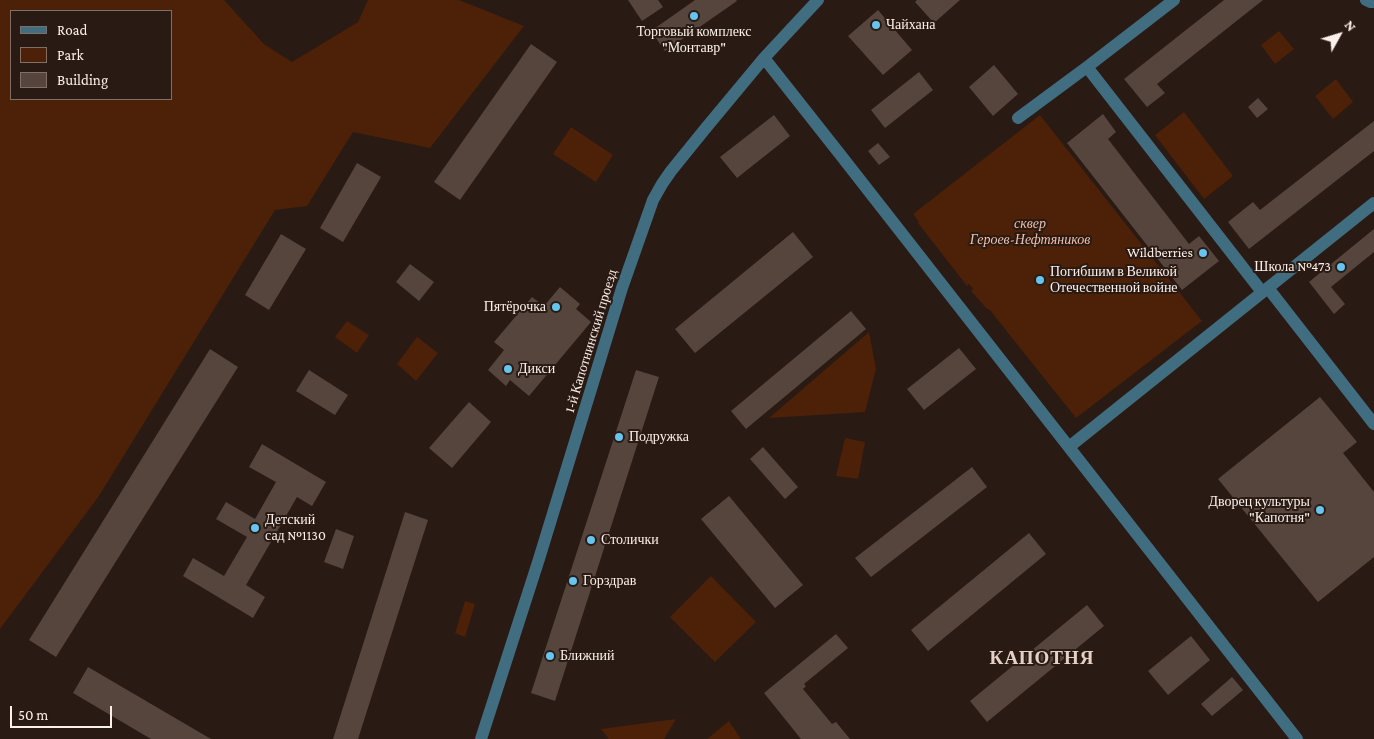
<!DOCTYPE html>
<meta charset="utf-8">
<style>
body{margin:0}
#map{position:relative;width:1374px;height:739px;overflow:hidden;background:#291a13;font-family:"Crimson Pro",serif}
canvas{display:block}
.legend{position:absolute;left:10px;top:10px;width:162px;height:90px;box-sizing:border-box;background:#291a13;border:1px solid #7d7069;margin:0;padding:6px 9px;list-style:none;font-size:15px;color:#fbf0eb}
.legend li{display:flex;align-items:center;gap:10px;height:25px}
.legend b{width:25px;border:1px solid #7d7069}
.north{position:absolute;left:1314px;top:10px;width:50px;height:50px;-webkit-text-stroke:4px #291a13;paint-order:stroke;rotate:51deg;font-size:14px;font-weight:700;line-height:20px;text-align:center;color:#fbf0eb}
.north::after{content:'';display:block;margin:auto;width:18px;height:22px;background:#fbf0eb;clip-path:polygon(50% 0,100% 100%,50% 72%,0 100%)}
.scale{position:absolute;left:10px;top:706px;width:102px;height:22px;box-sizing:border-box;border:2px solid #fbf0eb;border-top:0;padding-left:6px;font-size:15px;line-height:18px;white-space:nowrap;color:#fbf0eb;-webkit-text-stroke:4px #291a13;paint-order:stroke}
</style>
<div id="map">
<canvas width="1374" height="739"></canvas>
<ul class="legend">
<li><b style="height:6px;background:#416d81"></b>Road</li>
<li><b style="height:14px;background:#4d2008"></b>Park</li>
<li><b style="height:14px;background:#56453d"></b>Building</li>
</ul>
<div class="north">N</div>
<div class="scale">50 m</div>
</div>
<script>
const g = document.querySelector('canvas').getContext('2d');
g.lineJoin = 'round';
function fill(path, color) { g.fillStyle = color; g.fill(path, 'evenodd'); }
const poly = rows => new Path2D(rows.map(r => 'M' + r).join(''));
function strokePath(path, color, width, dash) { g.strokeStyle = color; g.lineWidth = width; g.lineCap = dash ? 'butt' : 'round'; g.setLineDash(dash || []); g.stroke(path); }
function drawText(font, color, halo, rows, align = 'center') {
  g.font = font + ' "Crimson Pro",serif'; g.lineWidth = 4; g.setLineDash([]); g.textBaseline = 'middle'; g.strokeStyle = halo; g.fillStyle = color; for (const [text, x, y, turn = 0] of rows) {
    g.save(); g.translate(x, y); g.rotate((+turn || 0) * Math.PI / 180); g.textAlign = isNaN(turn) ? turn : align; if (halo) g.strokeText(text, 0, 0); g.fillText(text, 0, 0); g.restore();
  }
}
fill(poly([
 [0,0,224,0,264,44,292,62,358,22,368,0,459,0,524,26,430,148,353,132,307,206,275,210,99,496,0,629],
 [11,11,171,11,171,99,11,99],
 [1279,31,1294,49,1275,64,1261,45],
 [1336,79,1353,102,1333,119,1315,96],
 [1184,112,1233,176,1204,199,1155,135],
 [1040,115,1202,321,1076,418,989,309,987,309,971,291,973,289,969,284,967,286,918,223,919,222,913,214],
 [571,127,613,155,596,182,553,154],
 [347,321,369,335,357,353,335,337],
 [869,332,876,369,865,412,769,418],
 [417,337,438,353,416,381,397,364],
 [845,438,865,442,858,479,836,476],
 [711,576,756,622,715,662,670,617],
 [465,601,475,604,465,637,455,633],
 [676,719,664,739,609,739,601,729],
 [729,721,741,739,707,739]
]), '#4d2008');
fill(poly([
 [628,0,658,0,663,7,642,21],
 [695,0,736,0,737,1,665,51,651,31],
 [917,0,960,0,934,23,915,2],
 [1224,0,1263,0,1157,84,1165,93,1147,107,1124,79],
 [878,10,912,50,883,75,848,36],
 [531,44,557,62,460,200,434,182],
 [994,65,1018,94,993,116,969,87],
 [919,72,933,90,885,128,871,110],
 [1258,98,1268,109,1257,118,1248,107],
 [1103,114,1116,132,1108,139,1189,244,1199,236,1219,261,1182,290,1067,143],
 [774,115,790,136,737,178,720,157],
 [1374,121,1374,151,1249,249,1228,222,1253,202,1260,210],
 [878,143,890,157,879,165,868,151],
 [357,163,381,177,343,242,320,228],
 [1374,229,1374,252,1331,287,1345,304,1334,314,1309,282],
 [793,232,813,257,695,353,675,329],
 [281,234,306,249,269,310,245,295],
 [410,264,434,282,419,301,396,282],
 [560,287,580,304,576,309,591,322,529,396,510,380,506,386,488,370,504,350,494,342,532,297,544,306],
 [851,311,866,329,746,429,731,411],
 [959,348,976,369,924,410,907,389],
 [210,349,238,367,56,657,29,640],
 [309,370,348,395,335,415,296,391],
 [636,370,659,377,555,701,531,693],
 [1320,397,1357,442,1343,453,1374,492,1374,557,1318,602,1218,479],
 [469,402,491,422,452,468,429,448],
 [262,444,326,482,312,506,297,497,246,585,265,597,253,618,183,576,193,558,224,576,247,537,216,519,226,502,255,519,276,482,249,467],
 [763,447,798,487,785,499,750,459],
 [972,467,987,487,871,577,855,558],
 [729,496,803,585,775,608,701,519],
 [405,512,428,520,358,739,333,739],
 [336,529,354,536,343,569,324,562],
 [1029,533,1046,554,928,651,911,630],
 [1087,605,1104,626,987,722,970,701],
 [836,634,848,648,804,684,806,686,803,689,832,724,836,722,850,739,801,739,764,693],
 [1191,636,1210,660,1168,695,1148,671],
 [88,667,211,739,151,739,73,693],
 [1232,677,1243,690,1212,716,1201,704]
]), '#56453d');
strokePath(poly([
 [1366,0,1370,2,1374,2],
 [764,58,839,153,1297,739],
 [1087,67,1262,292],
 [1018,118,1087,67,1174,0],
 [1268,288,1374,424],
 [1069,447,1374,203],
 [481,739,539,559,622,288,653,200,662,184,671,171,705,129,764,58,818,0]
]), '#416d81', 12);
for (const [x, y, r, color] of [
 [694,16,5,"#65c5ee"],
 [876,25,5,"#65c5ee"],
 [1203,253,5,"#65c5ee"],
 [1341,267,5,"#65c5ee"],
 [1040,280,5,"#65c5ee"],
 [556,307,5,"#65c5ee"],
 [508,369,5,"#65c5ee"],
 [619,437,5,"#65c5ee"],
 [1320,510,5,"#65c5ee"],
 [255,528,5,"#65c5ee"],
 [591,540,5,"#65c5ee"],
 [573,581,5,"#65c5ee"],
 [550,656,5,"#65c5ee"]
]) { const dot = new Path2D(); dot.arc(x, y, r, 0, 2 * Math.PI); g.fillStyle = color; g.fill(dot); strokePath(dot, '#291a13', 2); }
drawText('14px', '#fbf0eb', '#291a13', [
 ["Чайхана",886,25],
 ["Торговый комплекс",694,32,"center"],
 ["\"Монтавр\"",694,48,"center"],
 ["Wildberries",1193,253,"right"],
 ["Школа №473",1331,267,"right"],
 ["Погибшим в Великой",1050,272],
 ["Отечественной войне",1050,288],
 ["Пятёрочка",546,307,"right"],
 ["Дикси",518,369],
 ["Подружка",629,437],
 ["Дворец культуры",1310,502,"right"],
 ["\"Капотня\"",1310,518,"right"],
 ["Детский",265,520],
 ["сад №1130",265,536],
 ["Столички",601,540],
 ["Горздрав",583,581],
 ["Ближний",560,656]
], 'left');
drawText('italic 14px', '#f0bfa9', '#291a13', [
 ["сквер",1030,224],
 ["Героев-Нефтяников",1030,240]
]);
drawText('14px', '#fbf0eb', '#291a13', [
 ["1-й Капотнинский проезд",591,341,-73]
]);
g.letterSpacing = '1px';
drawText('bold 19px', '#e5d0c6', '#291a13', [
 ["КАПОТНЯ",1042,658]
]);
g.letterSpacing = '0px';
</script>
